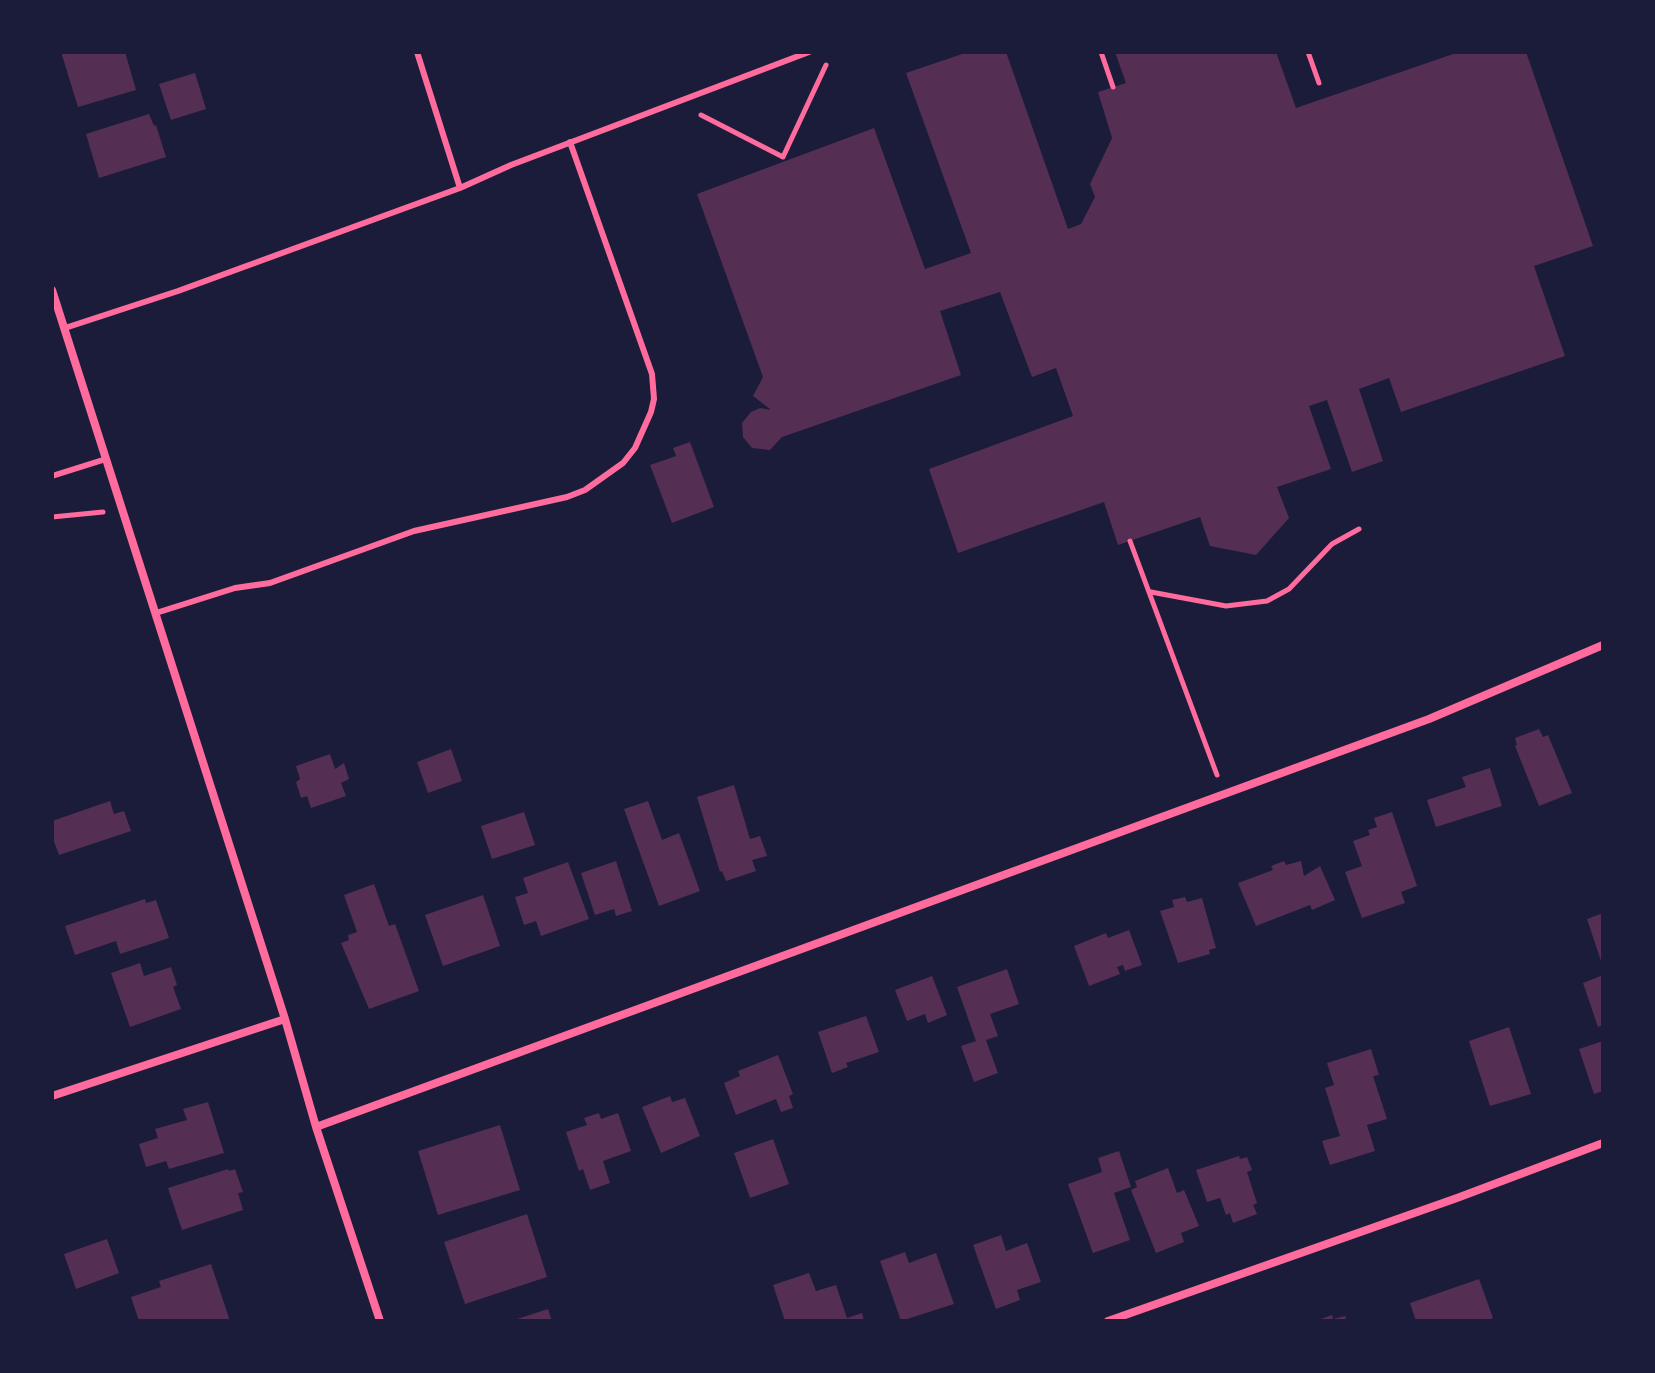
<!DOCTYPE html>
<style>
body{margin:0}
#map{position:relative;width:1655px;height:1373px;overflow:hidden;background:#1b1b3a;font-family:"Work Sans",sans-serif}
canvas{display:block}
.frame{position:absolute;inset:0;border:54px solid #1b1b3a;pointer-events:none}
</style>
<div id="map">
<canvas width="1655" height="1373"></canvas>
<div class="frame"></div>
</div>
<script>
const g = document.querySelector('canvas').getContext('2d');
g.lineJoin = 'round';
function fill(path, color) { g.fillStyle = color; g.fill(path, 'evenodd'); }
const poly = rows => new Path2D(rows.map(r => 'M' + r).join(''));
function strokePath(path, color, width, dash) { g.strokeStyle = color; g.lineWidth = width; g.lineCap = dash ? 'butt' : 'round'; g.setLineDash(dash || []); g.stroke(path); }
fill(poly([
 [61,52,125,52,136,90,78,107],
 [968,52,1006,52,1068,229,1081,224,1095,197,1090,184,1112,138,1098,92,1126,83,1115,52,1276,52,1296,108,1459,52,1526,52,1593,246,1534,266,1565,356,1401,412,1389,378,1359,389,1383,461,1352,472,1327,400,1309,406,1331,469,1277,487,1289,518,1256,555,1210,546,1200,517,1118,545,1104,502,958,553,929,469,1073,416,1056,368,1032,377,1000,292,940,311,961,375,782,437,770,450,752,448,743,437,742,423,751,412,760,408,771,410,753,396,763,377,697,194,874,128,925,269,971,253,906,73],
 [195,73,206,109,171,120,159,84],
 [149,114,154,126,156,125,166,157,99,178,86,134],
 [690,442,714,507,672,523,650,465,676,456,673,448],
 [1539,729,1543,737,1548,735,1572,793,1539,806,1515,746,1517,745,1515,738],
 [451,749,462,781,428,793,417,762],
 [330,754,335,769,344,763,349,779,341,783,346,796,311,808,307,796,301,798,296,782,300,779,296,766],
 [1490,768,1502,806,1436,827,1427,800,1466,787,1462,777],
 [734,785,750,839,760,836,767,856,752,860,756,871,726,881,722,871,720,872,697,797],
 [110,801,114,814,124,811,131,831,59,855,52,836,52,821],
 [648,801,662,840,679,833,700,891,659,906,624,809],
 [524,812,535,845,492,859,481,826],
 [1392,812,1417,886,1401,892,1405,903,1362,918,1345,872,1362,866,1353,841,1370,835,1368,830,1377,827,1374,818],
 [616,861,632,911,616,916,614,909,595,915,581,873],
 [1284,861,1286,865,1301,861,1304,876,1320,866,1335,900,1312,910,1310,905,1256,926,1238,883,1273,870,1271,866],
 [568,862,589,919,541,936,536,921,524,925,515,897,528,893,523,878],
 [374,884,389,926,395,924,419,991,369,1009,341,943,349,940,348,935,357,932,344,895],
 [483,895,500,946,443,966,425,915],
 [1185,897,1187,902,1202,898,1216,948,1209,950,1210,954,1178,963,1160,911,1174,907,1172,900],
 [145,899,146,903,156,900,169,938,120,954,116,941,75,955,65,926],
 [1603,913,1603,964,1602,964,1587,919],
 [1129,930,1142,965,1125,971,1123,965,1117,967,1120,974,1089,986,1074,946,1106,933,1108,938],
 [140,963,144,976,171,967,177,985,173,987,181,1009,130,1027,111,973],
 [1007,969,1019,1004,990,1014,998,1036,986,1040,998,1073,974,1082,961,1046,976,1041,957,987],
 [1603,975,1603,1025,1598,1027,1583,983],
 [932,976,947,1015,928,1023,925,1014,907,1021,895,990],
 [866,1016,879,1052,846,1063,848,1067,832,1073,818,1032],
 [1509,1027,1531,1094,1490,1106,1469,1041],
 [1603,1041,1603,1091,1594,1094,1579,1049],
 [1371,1049,1379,1075,1373,1076,1387,1119,1367,1125,1375,1151,1330,1165,1322,1141,1340,1136,1325,1088,1334,1085,1327,1063],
 [778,1055,793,1094,789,1096,793,1108,781,1112,776,1099,736,1115,724,1083,740,1076,738,1071],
 [670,1096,672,1102,685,1098,700,1136,661,1153,642,1107],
 [208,1102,224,1153,169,1169,166,1161,146,1167,139,1144,158,1138,155,1129,187,1120,183,1109],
 [599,1113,601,1119,618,1113,631,1151,603,1161,610,1183,590,1190,583,1169,579,1171,566,1132,587,1125,584,1118],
 [500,1125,520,1190,438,1215,418,1151],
 [773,1139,789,1184,750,1198,734,1153],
 [1119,1151,1131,1187,1114,1193,1130,1240,1093,1253,1068,1184,1102,1172,1098,1158],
 [1239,1156,1240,1159,1247,1157,1252,1170,1247,1172,1257,1203,1253,1205,1257,1214,1233,1223,1230,1213,1226,1215,1220,1198,1207,1202,1196,1170],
 [1168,1168,1177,1193,1184,1190,1199,1226,1181,1233,1184,1242,1156,1253,1131,1190,1137,1187,1135,1181],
 [228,1169,229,1171,235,1169,243,1192,238,1193,243,1210,182,1230,168,1188],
 [527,1214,547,1277,465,1304,444,1242],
 [1001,1235,1006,1251,1027,1243,1041,1282,1017,1290,1020,1300,996,1309,973,1245],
 [107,1239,119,1273,76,1289,64,1254],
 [905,1252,909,1263,936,1253,954,1304,901,1321,880,1261],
 [211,1264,230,1321,139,1321,131,1297,161,1287,159,1281],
 [809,1273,816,1291,836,1285,847,1318,862,1313,864,1321,785,1321,773,1285],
 [1479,1279,1493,1318,1485,1321,1416,1321,1410,1303],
 [548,1309,552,1321,514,1321,514,1320],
 [1332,1315,1333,1319,1345,1316,1347,1321,1315,1321]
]), '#542f53');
strokePath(poly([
 [1101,52,1113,87],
 [1308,52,1319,83],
 [701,115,783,157,826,65],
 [52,517,103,512],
 [1130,541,1217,775],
 [1151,592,1226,606,1267,601,1289,589,1332,544,1359,529]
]), '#ff6b9d', 5);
strokePath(poly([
 [417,52,460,188],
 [65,328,178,291,460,188,511,165,809,52],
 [52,476,106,459],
 [156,613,235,588,270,583,414,531,567,497,585,490,623,463,635,448,651,412,654,399,652,374,570,142]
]), '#ff6b9d', 6);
strokePath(poly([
 [52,290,285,1019,316,1127,380,1321],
 [52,1096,285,1019],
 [316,1127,1429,719,1603,645],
 [1108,1321,1457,1198,1603,1143]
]), '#ff6b9d', 8);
</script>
